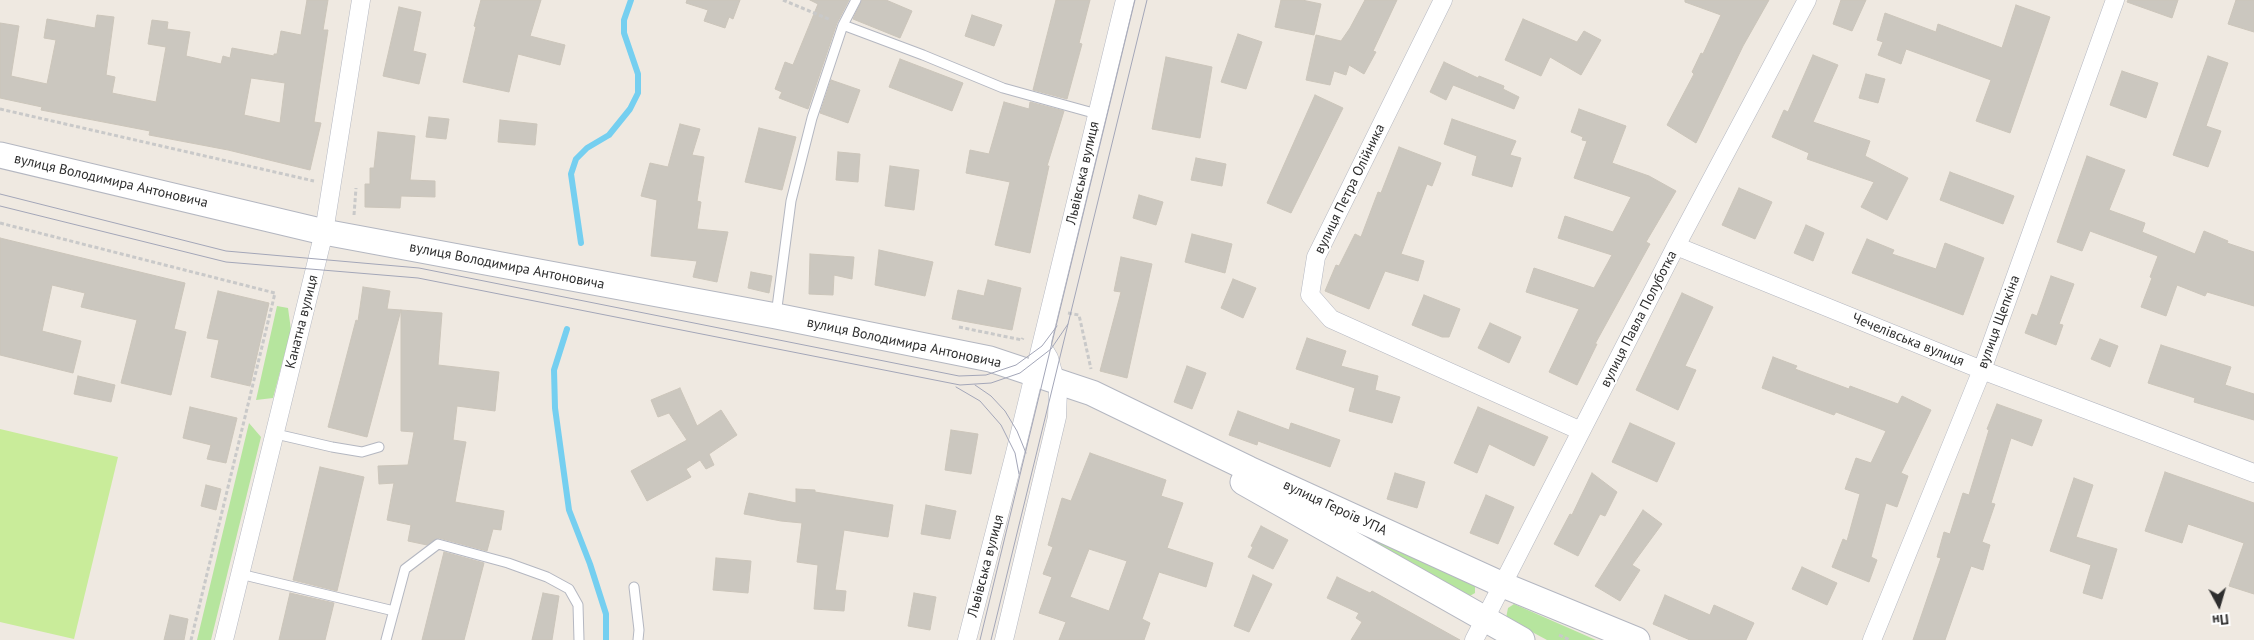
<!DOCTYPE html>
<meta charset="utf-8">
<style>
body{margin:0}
#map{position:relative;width:2254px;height:640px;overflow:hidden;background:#efe9e1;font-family:"PT Sans",sans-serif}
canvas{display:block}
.north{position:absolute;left:2194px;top:580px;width:50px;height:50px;-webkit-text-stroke:4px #fff;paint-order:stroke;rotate:174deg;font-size:14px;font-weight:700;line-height:20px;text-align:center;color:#2e2e2e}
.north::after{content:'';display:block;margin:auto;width:18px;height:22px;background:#2e2e2e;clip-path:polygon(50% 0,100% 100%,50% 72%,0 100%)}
</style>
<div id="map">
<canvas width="2254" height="640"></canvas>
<div class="north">Пн</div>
</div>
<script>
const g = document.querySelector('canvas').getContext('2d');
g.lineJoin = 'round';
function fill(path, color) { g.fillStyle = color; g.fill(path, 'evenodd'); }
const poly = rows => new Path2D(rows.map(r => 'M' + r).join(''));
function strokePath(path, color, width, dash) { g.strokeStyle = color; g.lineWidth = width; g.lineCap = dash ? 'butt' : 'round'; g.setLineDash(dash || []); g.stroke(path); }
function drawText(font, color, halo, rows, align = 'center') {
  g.font = font + ' "PT Sans",sans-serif'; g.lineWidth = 4; g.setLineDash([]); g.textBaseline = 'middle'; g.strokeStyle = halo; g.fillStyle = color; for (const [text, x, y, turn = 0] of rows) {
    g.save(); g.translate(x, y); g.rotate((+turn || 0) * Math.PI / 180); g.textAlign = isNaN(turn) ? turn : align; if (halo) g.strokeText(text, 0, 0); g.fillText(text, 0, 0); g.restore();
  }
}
fill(poly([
 [277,306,288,308,291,330,273,398,256,400],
 [249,423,261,437,211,640,197,640],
 [1377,539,1475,586,1475,593,1468,597,1374,544,1373,540],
 [1514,604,1596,640,1547,640,1506,618,1508,608]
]), '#b6e59e');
fill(poly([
 [0,429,118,457,74,639,0,622]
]), '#c9ec9a');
strokePath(poly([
 [581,243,571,174,576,159,587,148,609,135,630,109,638,93,638,74,624,33,624,20,631,0],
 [567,329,554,370,555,408,569,510,590,564,606,614,606,640]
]), '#75cff0', 6);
const building = poly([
 [307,0,328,0,323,30,328,30,314,122,321,123,310,170,228,150,149,135,150,131,41,110,42,107,0,98,0,23,19,26,11,76,47,84,56,40,44,38,47,19,95,28,97,15,114,17,106,75,115,77,112,93,156,102,166,47,148,44,152,20,168,22,167,29,190,32,186,56,221,64,223,56,230,58,232,48,274,56,274,54,277,54,281,31,301,35,307,0],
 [251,78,285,83,280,123,244,115,251,78],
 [481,0,541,0,530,36,565,45,560,65,518,54,509,92,463,82,476,27,474,26,481,0],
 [687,0,740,0,733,19,729,17,725,28,704,21,708,10,686,3,687,0],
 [810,0,849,0,837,23,808,109,779,98,782,92,775,89,785,62,793,65,818,4,810,0],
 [862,0,886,0,912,11,900,38,853,19,862,0],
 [1056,0,1090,0,1079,43,1082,44,1067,99,1033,90,1056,0],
 [1281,0,1302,0,1321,4,1314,35,1275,27,1281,0],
 [1365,0,1397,0,1373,51,1376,52,1364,74,1349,65,1346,75,1334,71,1330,85,1306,80,1316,35,1341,41,1350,28,1365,0],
 [1685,0,1769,0,1743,46,1696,143,1667,125,1694,74,1692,72,1701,53,1703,54,1721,15,1685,2,1685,0],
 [1841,0,1866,0,1852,31,1833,24,1841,0],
 [2128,0,2178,0,2172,18,2127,2,2128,0],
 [2236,0,2254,0,2254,32,2228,24,2236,0],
 [2016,5,2050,17,2010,133,1976,121,1991,80,1906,49,1901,64,1878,55,1883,42,1877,40,1885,13,1936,32,1938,24,2002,48,2016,5],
 [399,7,421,12,413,51,426,54,419,84,383,76,399,7],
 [972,15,1002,25,994,46,965,36,972,15],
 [1523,19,1577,42,1584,31,1601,40,1581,75,1550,57,1541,76,1505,60,1523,19],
 [1238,34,1262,42,1246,89,1221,82,1238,34],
 [1813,55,1838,65,1813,122,1870,141,1865,156,1908,178,1887,220,1861,207,1874,182,1807,159,1809,153,1772,137,1784,110,1788,112,1813,55],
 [2208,56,2228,63,2206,126,2221,131,2208,167,2173,155,2208,56],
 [1166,57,1212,67,1200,138,1152,129,1166,57],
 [900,59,963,83,952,111,889,87,900,59],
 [1444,62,1478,78,1479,76,1504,86,1503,89,1519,97,1514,109,1453,85,1446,100,1430,92,1444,62],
 [2122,71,2158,83,2146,118,2110,105,2122,71],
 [1866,74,1885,79,1878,103,1859,98,1866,74],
 [831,80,860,90,848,123,820,113,831,80],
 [1315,95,1343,108,1291,213,1267,203,1315,95],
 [1004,102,1029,109,1030,102,1064,111,1047,166,1049,166,1030,253,995,245,1010,182,966,173,970,150,989,154,1004,102],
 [1579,109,1626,126,1612,163,1649,176,1676,191,1646,242,1650,244,1595,344,1597,344,1577,385,1549,372,1579,309,1526,292,1534,268,1594,288,1612,255,1558,238,1565,216,1613,232,1631,197,1574,178,1587,141,1582,140,1583,137,1571,132,1579,109],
 [429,117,449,119,446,139,426,137,429,117],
 [1452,119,1516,141,1510,155,1521,158,1512,187,1472,175,1477,156,1444,144,1452,119],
 [500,120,537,124,535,145,498,142,500,120],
 [680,124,700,129,692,155,704,157,697,201,701,202,697,229,728,232,717,282,693,277,697,261,651,256,657,200,641,196,650,163,668,167,680,124],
 [759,128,796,137,782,190,745,182,759,128],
 [378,132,415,136,410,180,435,181,435,197,401,196,400,208,365,207,365,184,370,184,370,168,374,168,378,132],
 [1399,147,1441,163,1432,186,1427,184,1401,254,1424,261,1418,281,1385,271,1369,309,1325,291,1336,265,1339,266,1355,234,1361,237,1378,192,1381,193,1399,147],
 [838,152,860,154,858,182,836,180,838,152],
 [2087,156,2125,170,2109,210,2145,223,2142,232,2195,254,2204,231,2228,241,2227,243,2254,252,2254,306,2207,292,2205,296,2177,285,2166,316,2141,307,2152,278,2150,277,2158,256,2090,231,2082,251,2057,242,2087,156],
 [1196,158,1226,164,1222,186,1191,180,1196,158],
 [890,166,919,170,914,210,885,206,890,166],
 [1950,172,2014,196,2003,224,1940,200,1950,172],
 [1739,188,1772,202,1755,239,1722,225,1739,188],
 [1139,195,1163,202,1156,225,1133,218,1139,195],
 [1806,225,1824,233,1813,261,1794,253,1806,225],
 [1192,234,1232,244,1225,273,1185,262,1192,234],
 [0,238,185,283,174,329,186,332,171,395,121,383,137,320,81,307,85,293,52,285,42,331,81,341,73,373,0,355,0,238],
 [1867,239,1894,250,1892,254,1936,269,1945,243,1984,258,1963,315,1852,273,1867,239],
 [879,250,933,262,925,296,875,285,879,250],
 [810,254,854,257,852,279,834,275,833,295,809,294,810,254],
 [1121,257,1152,264,1127,378,1100,371,1121,292,1114,291,1121,257],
 [751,272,772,276,769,293,748,288,751,272],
 [2051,276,2074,284,2059,324,2063,325,2056,345,2025,333,2032,314,2037,316,2051,276],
 [1233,279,1256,288,1243,318,1221,308,1233,279],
 [988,280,1021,288,1012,330,952,319,958,290,984,296,988,280],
 [363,287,390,291,387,309,401,310,367,437,328,427,356,320,358,321,363,287],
 [218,291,269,303,250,386,211,377,219,340,207,338,218,291],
 [1682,293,1713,307,1685,366,1696,370,1678,410,1636,390,1682,293],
 [1424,295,1460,309,1449,337,1442,337,1412,325,1424,295],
 [401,310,442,313,438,365,499,372,495,411,457,406,453,440,466,442,455,502,504,511,501,530,493,529,487,551,439,538,427,545,408,541,411,525,387,520,394,483,379,484,378,466,408,465,414,432,401,431,401,310],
 [1490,323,1521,337,1509,363,1478,348,1490,323],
 [1307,338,1346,351,1341,366,1378,376,1375,390,1400,397,1392,423,1349,411,1355,388,1296,369,1307,338],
 [2100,339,2118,346,2110,367,2091,359,2100,339],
 [2161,345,2231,367,2225,385,2254,394,2254,420,2194,402,2195,398,2148,383,2161,345],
 [1773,357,1797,366,1795,369,1849,389,1850,386,1898,404,1902,396,1931,410,1901,473,1908,476,1897,507,1886,503,1871,557,1877,560,1869,582,1832,567,1843,539,1847,541,1860,494,1845,489,1856,458,1871,463,1886,431,1836,412,1834,415,1762,388,1773,357],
 [1187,366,1206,373,1192,409,1174,402,1187,366],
 [78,376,115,385,111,402,74,394,78,376],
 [680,388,697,426,721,410,737,435,709,454,714,465,706,469,700,460,686,469,691,477,647,501,631,471,687,440,669,413,658,417,651,400,680,388],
 [1997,404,2042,420,2032,446,2011,438,1991,503,1995,504,1982,542,1990,545,1983,570,1971,566,1945,640,1913,640,1941,558,1937,557,1944,532,1950,534,1963,493,1969,495,1989,430,1987,429,1997,404],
 [190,407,237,418,226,463,207,459,211,445,183,438,190,407],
 [1478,407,1548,437,1534,466,1489,444,1477,473,1454,463,1478,407],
 [1238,411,1289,430,1291,423,1340,440,1330,467,1258,441,1257,445,1229,435,1238,411],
 [1630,423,1675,443,1657,482,1612,462,1630,423],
 [951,430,978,434,971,474,945,470,951,430],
 [1090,453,1166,480,1161,496,1183,503,1167,548,1213,563,1206,587,1159,572,1142,619,1150,623,1144,640,1059,640,1066,622,1039,613,1052,577,1043,574,1053,547,1048,545,1062,498,1071,501,1090,453],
 [1089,549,1127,561,1109,611,1070,597,1089,549],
 [320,467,364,477,337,591,293,580,320,467],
 [2165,472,2254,503,2254,594,2229,586,2244,543,2188,524,2182,543,2145,531,2165,472],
 [1395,473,1425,482,1417,508,1387,499,1395,473],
 [1592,473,1617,492,1605,516,1600,514,1578,556,1554,544,1570,514,1572,515,1592,473],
 [2074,478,2093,485,2076,537,2117,549,2102,599,2083,593,2091,565,2050,551,2074,478],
 [206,485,221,489,216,510,201,506,206,485],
 [796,489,815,490,815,492,893,505,888,537,844,530,835,590,846,591,844,611,814,609,818,565,797,562,802,523,781,521,744,514,749,493,796,503,796,489],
 [1486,495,1514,507,1498,544,1470,533,1486,495],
 [926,505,956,511,950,539,921,534,926,505],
 [1643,510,1662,524,1632,565,1640,570,1620,601,1595,586,1643,510],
 [1261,526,1288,540,1273,569,1248,557,1253,547,1251,546,1261,526],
 [444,552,484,563,464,640,422,640,444,552],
 [716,558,751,561,748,593,713,590,716,558],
 [1802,567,1837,583,1827,605,1792,589,1802,567],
 [1253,575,1272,584,1249,632,1234,626,1253,575],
 [1337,577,1370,593,1372,591,1460,640,1351,640,1362,622,1356,618,1359,613,1327,598,1337,577],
 [290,593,334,603,325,640,279,640,290,593],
 [543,593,559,596,552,640,532,640,543,593],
 [914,593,936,597,930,630,908,626,914,593],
 [1665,595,1710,615,1714,605,1754,623,1746,640,1690,640,1653,624,1665,595],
 [170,615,188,619,184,640,164,640,170,615]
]);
fill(building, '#cbc7bf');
strokePath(building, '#cbc5ba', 1);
const lane = poly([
 [843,25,923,55,1003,88,1097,114],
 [776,315,791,201,812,118,843,25,856,0],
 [276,434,332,447,362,452,379,447],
 [240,574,394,611],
 [634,587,639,630,638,640],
 [386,640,405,569,438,544,508,563,547,577,569,589,578,605,579,640]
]);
const street = poly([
 [1443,0,1316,257,1310,295,1331,319,1581,431],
 [1676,246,1982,370,2254,473],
 [224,640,324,232,361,0],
 [967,640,1015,453,1125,0],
 [1004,640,1057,417,1058,390,1049,358,1042,346],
 [1474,640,1676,246,1807,0],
 [1872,640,1982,370,2115,0]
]);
const secondary = poly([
 [0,155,324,232,776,316,990,359,1092,393,1249,469,1503,585,1637,640],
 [1243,482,1522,640]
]);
strokePath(lane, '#b4b7c1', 11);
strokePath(street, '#b4b7c1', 19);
strokePath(secondary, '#b4b7c1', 27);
strokePath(poly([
 [783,0,831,20],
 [0,109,314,181],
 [354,215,356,188],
 [0,223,275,293,191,640],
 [1068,313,1079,315,1091,369],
 [959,327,1022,340,1023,338],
 [1559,635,1570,640]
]), '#c9c9c9', 3, [4, 2.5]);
strokePath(lane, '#fff', 9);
strokePath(street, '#fff', 18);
strokePath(secondary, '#fff', 25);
strokePath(poly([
 [0,194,226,251,419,268,959,376,986,375,1016,365,1042,346,1057,326],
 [0,206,226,262,418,278,960,385,991,383,1020,373,1051,349,1068,324],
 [975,385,991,396,1005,411,1017,431,1026,453],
 [956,387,980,401,1001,425,1015,453,1019,474],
 [980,640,1135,0],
 [991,640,1147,0]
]), '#a3a6b8', 1);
drawText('14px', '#2e2e2e', '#fff', [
 ["Львівська вулиця",1083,173,-77],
 ["вулиця Володимира Антоновича",111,181,13],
 ["вулиця Петра Олійника",1350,189,-64],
 ["вулиця Володимира Антоновича",507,266,11],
 ["вулиця Павла Полуботка",1639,319,-63],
 ["Канатна вулиця",302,322,-76],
 ["вулиця Щепкіна",1999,322,-70],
 ["Чечелівська вулиця",1908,340,22],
 ["вулиця Володимира Антоновича",904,343,12],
 ["вулиця Героїв УПА",1335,508,25],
 ["Львівська вулиця",986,566,-75]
]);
</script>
